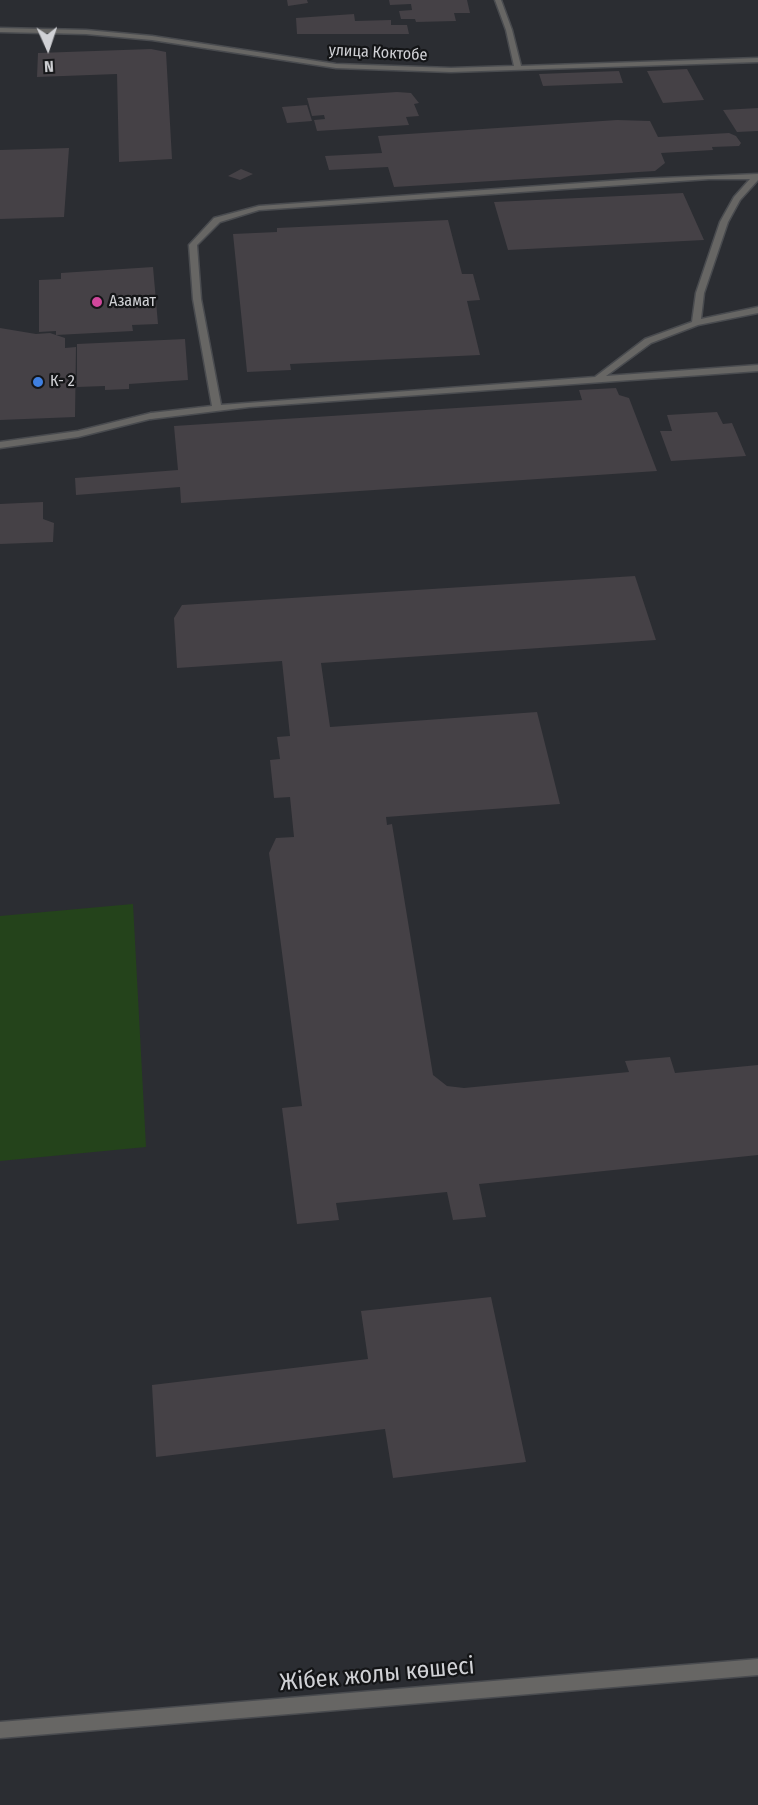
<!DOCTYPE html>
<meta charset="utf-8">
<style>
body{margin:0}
#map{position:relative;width:758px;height:1805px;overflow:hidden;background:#2b2d32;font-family:"Fira Sans Condensed",sans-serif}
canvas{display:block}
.north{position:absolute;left:18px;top:18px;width:60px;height:60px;-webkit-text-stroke:4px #141517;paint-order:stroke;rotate:177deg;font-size:16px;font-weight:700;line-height:24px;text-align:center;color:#d0d1d5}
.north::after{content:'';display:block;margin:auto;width:21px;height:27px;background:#d0d1d5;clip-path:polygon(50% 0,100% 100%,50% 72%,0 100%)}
</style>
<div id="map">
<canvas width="758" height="1805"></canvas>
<div class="north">N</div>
</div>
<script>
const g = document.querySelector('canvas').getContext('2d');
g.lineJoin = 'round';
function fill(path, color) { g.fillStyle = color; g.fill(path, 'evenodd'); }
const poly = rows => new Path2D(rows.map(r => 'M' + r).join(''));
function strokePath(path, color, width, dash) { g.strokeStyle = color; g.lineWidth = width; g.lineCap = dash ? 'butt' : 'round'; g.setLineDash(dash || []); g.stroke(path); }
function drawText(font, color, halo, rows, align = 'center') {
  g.font = font + ' "Fira Sans Condensed",sans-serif'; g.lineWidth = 4.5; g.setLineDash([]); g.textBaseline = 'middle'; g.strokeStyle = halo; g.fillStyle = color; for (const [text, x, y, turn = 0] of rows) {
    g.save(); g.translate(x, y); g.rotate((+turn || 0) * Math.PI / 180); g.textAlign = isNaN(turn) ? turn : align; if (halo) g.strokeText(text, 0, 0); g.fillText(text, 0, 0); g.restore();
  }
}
fill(poly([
 [133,904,146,1147,0,1161,0,916]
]), '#24431b');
fill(poly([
 [287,0,307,0,308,3,288,6],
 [389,0,467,0,470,13,454,13,456,21,416,22,415,19,401,19,399,11,412,10,411,4,390,5],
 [354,14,355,21,391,20,391,25,407,25,409,34,297,34,296,18],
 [151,49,166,52,172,159,119,162,117,74,37,77,38,53],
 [687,69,704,100,663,103,647,71],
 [619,71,623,83,543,86,539,74],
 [397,92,411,93,419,103,414,104,419,116,406,117,409,125,317,131,314,120,325,119,324,115,312,116,307,98],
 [307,105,312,121,287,123,282,107],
 [758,108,758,131,737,132,723,110],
 [617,120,650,121,658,137,729,133,736,136,741,143,739,146,712,147,713,150,661,153,665,163,655,171,394,187,388,167,329,170,325,156,382,153,378,136],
 [69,148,64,217,0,219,0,150],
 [241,169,253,174,240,180,228,176],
 [683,193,704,240,508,250,494,202],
 [448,220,462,274,473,274,480,300,467,301,480,355,290,364,291,370,247,372,233,234,277,232,277,228],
 [153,267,158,324,132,325,133,331,56,335,56,331,39,332,39,280,61,279,61,273],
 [0,328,36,334,50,333,65,338,65,348,76,347,75,417,0,420],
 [185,339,188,380,129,384,129,389,105,390,105,386,77,387,77,344],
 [616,388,619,395,629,398,657,471,181,503,180,487,76,495,75,478,178,470,174,426,582,400,579,390],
 [717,412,723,424,732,423,746,456,671,461,660,431,672,431,667,415],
 [43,502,43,519,54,523,53,542,0,544,0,504],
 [635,576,656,640,321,663,330,727,537,712,560,804,386,817,387,825,392,824,433,1075,447,1086,464,1088,629,1072,625,1061,670,1057,675,1073,758,1065,758,1155,479,1184,486,1217,453,1220,447,1192,336,1203,339,1220,297,1224,282,1108,302,1106,269,853,276,838,294,837,290,797,274,798,270,760,280,759,277,737,290,736,282,661,177,668,174,618,182,605],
 [491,1297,526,1462,393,1478,385,1429,156,1457,152,1385,368,1359,361,1311]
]), '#454146');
const lane = poly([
 [758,174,758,180,740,200,728,222,704,293,701,319,758,307,758,313,698,325,651,343,606,376,758,365,758,371,249,407,151,419,146,416,151,413,212,406,193,299,189,245,214,218,259,206,638,179,758,174],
 [709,179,750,179,734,197,720,222,696,293,692,322,645,339,595,377,221,405,201,299,197,245,220,222,259,210,709,179]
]);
const street = poly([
 [495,0,501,0,512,30,521,66,758,58,758,62,451,72,336,68,152,40,86,34,0,32,0,28,86,30,152,36,336,64,451,68,514,66,506,30,495,0],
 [151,413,154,414,154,418,78,437,0,448,0,442,78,431,151,413],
 [758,1659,758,1675,0,1738,0,1722,758,1659]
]);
strokePath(lane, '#494b4f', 3);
strokePath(street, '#494b4f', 3);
fill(lane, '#676664');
fill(street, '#676664');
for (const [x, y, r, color] of [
 [97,302,6,"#d1479c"],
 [38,382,6,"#3f7fe0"]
]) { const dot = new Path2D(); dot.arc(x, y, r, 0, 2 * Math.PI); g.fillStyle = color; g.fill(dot); strokePath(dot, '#141517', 2); }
drawText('16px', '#d0d1d5', '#141517', [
 ["улица Коктобе",378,53,3]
]);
drawText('16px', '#d0d1d5', '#141517', [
 ["Азамат",109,302],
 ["К- 2",50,382]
], 'left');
drawText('24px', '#d0d1d5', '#141517', [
 ["Жібек жолы көшесі",377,1675,-5]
]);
</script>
